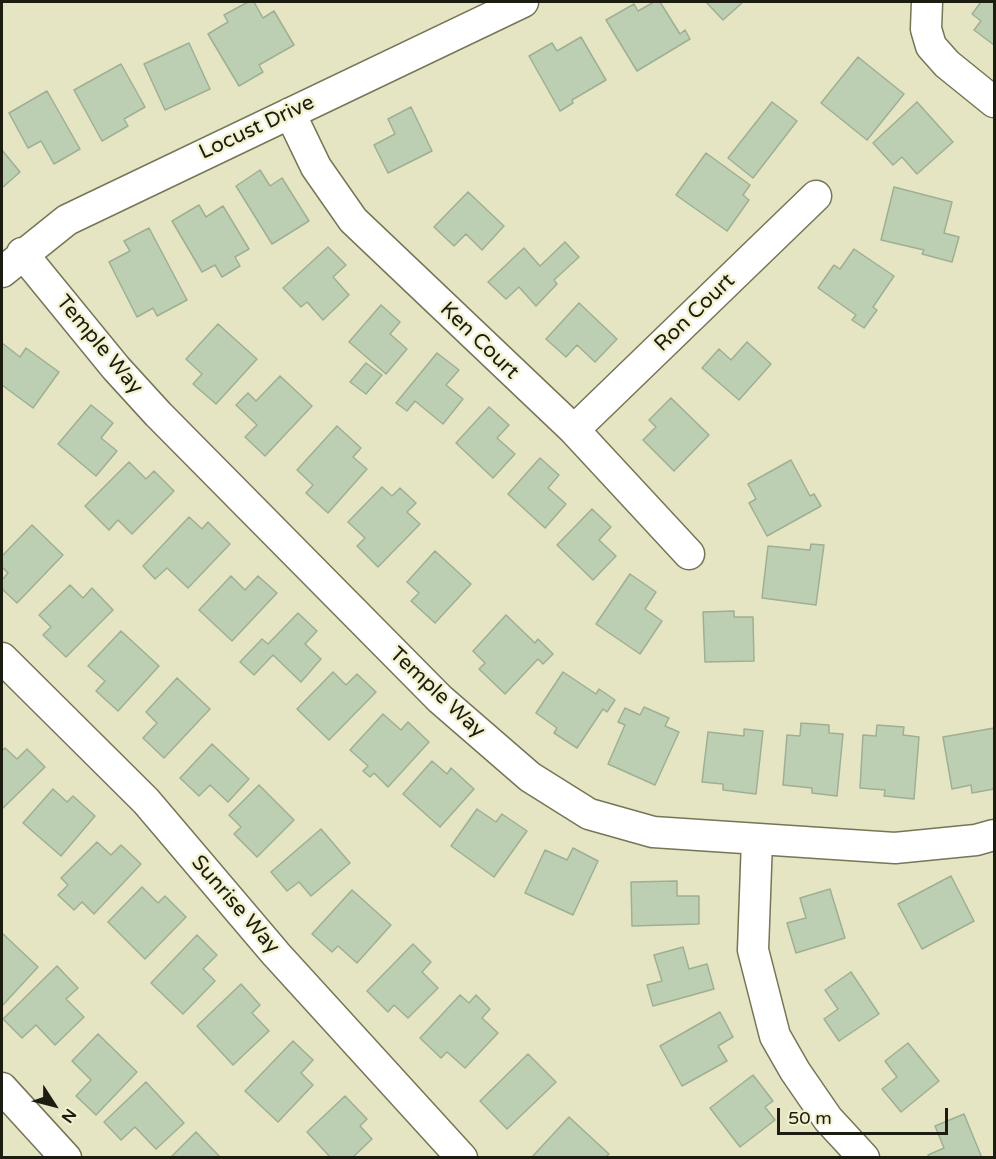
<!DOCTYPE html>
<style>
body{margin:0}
#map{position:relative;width:996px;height:1159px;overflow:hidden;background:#e6e5c3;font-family:"Varela Round",sans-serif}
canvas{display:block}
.frame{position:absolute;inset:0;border:3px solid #1c1c10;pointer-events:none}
.north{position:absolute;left:24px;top:1075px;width:60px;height:60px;-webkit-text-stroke:4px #f3f2d0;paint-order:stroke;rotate:126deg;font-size:16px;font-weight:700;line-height:24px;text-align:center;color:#1c1c10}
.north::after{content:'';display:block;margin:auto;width:21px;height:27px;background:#1c1c10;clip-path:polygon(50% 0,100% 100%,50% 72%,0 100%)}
.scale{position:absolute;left:777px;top:1108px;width:171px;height:27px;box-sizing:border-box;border:3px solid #1c1c10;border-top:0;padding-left:8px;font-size:18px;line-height:21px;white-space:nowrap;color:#1c1c10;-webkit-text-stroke:4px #f3f2d0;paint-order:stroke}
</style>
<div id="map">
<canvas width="996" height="1159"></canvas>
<div class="frame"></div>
<div class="north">N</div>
<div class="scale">50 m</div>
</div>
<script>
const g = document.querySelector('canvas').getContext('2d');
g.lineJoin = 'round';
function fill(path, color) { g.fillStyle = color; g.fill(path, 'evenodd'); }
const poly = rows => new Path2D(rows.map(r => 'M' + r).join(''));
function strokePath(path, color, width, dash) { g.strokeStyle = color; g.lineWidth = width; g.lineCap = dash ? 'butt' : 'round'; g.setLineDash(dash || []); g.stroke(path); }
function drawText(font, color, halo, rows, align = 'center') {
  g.font = font + ' "Varela Round",sans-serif'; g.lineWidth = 5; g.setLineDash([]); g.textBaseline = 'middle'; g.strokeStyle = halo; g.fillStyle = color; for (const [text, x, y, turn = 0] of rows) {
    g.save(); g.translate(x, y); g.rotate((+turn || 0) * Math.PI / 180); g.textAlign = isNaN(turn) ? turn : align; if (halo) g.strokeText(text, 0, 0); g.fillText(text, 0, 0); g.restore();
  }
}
const building = poly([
 [248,2,254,2,263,18,274,11,294,45,259,65,263,72,239,86,208,34,228,22,224,15,248,2],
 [654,2,660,2,680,34,685,30,690,39,637,71,606,20,634,4,638,11,654,2],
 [706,2,743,2,723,20,706,2],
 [981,2,994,2,994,45,974,30,981,21,972,14,981,2],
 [581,37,606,80,572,100,573,103,560,111,529,56,552,43,557,51,581,37],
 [189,43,210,89,165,110,144,64,189,43],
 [858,57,904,94,867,140,821,103,858,57],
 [121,64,145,107,124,119,128,126,102,141,74,90,121,64],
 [47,91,80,149,54,164,41,141,28,148,9,113,47,91],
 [772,102,797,121,753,178,728,158,772,102],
 [917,102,953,142,917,174,902,157,893,165,873,143,917,102],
 [411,107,432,151,388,173,374,145,395,134,388,119,411,107],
 [2,150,20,172,2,188,2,150],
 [706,153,750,185,743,195,749,200,727,231,676,195,706,153],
 [260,170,270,186,282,178,309,221,272,244,236,186,260,170],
 [894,187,952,202,944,233,959,237,952,262,922,254,924,250,881,240,894,187],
 [468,192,504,226,482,250,466,234,454,246,434,227,468,192],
 [199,205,206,217,223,206,249,249,235,257,240,266,222,277,215,265,202,272,172,221,199,205],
 [149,228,187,300,157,316,153,308,137,317,109,262,130,251,124,241,149,228],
 [565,242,579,257,554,280,557,284,536,306,519,287,506,299,488,282,524,248,540,266,565,242],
 [328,247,346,265,333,277,349,295,323,320,307,302,301,307,283,288,328,247],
 [854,249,894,276,873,307,877,310,864,328,852,320,856,315,818,288,834,265,840,269,854,249],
 [579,303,617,339,595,362,577,345,566,357,546,339,579,303],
 [381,305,400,322,390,334,407,349,386,374,349,342,381,305],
 [218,324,257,359,216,404,193,384,202,374,186,359,218,324],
 [747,342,771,364,739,400,702,368,719,349,731,360,747,342],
 [2,343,20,357,26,348,59,372,33,408,2,385,2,343],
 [437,353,459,370,446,385,463,399,443,424,415,401,407,411,396,403,437,353],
 [366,363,382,375,366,394,350,382,366,363],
 [280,376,312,406,265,456,245,437,257,425,236,405,248,393,256,401,280,376],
 [671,398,709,435,674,471,643,440,656,427,649,420,671,398],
 [91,405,113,423,101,438,117,451,96,476,58,444,91,405],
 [489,407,509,425,497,438,515,454,493,478,456,443,489,407],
 [337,426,361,448,353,457,367,469,328,513,306,493,313,485,297,470,337,426],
 [540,458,559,475,548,488,566,504,545,528,508,494,540,458],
 [791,460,810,496,814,494,821,506,767,536,749,503,756,499,748,484,791,460],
 [129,462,146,479,154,471,174,491,132,534,118,520,109,530,85,506,129,462],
 [382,487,392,496,400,488,416,503,407,512,420,524,378,567,357,546,365,538,348,522,382,487],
 [592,509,611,527,599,540,616,556,593,580,557,545,592,509],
 [189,517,202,529,208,522,230,544,188,588,167,568,155,579,143,566,189,517],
 [32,525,63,555,17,603,2,589,2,580,8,573,2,567,2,556,32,525],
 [811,544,824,545,816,605,762,598,768,546,810,550,811,544],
 [435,551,471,584,435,623,411,601,419,593,407,582,435,551],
 [630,574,656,592,645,609,662,621,640,654,596,624,630,574],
 [231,576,245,590,258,576,277,593,232,641,199,610,231,576],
 [70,585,83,598,92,588,113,610,66,657,43,635,51,627,39,615,70,585],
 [734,611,734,617,753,617,754,661,705,662,703,612,734,611],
 [298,613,317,631,305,644,321,659,301,682,273,655,254,675,240,662,262,639,268,644,298,613],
 [506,615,535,643,538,639,553,654,543,664,538,659,505,694,479,669,485,663,473,651,506,615],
 [121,631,159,666,118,711,96,691,105,681,88,666,121,631],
 [333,672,346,685,357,674,376,692,329,740,297,709,333,672],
 [563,672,596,694,599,689,615,700,607,712,603,709,577,748,554,733,557,728,536,713,563,672],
 [177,678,210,709,164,758,143,738,157,723,146,712,177,678],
 [644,707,669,718,665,726,679,732,655,785,608,764,625,725,618,722,625,708,640,715,644,707],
 [383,714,401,730,408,722,429,742,388,787,374,773,370,777,363,771,368,766,350,750,383,714],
 [801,723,829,725,829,733,843,734,837,796,812,793,812,788,783,785,787,735,800,736,801,723],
 [877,725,904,727,903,735,919,737,914,799,884,796,885,790,860,788,863,735,876,736,877,725],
 [994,728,994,789,972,793,971,785,952,789,943,737,994,728],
 [744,729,763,731,756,794,723,790,723,784,702,782,708,732,744,736,744,729],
 [212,744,249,779,228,802,210,785,199,796,180,778,212,744],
 [5,748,17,759,27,749,45,767,2,809,2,751,5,748],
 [432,761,447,774,451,768,474,789,440,827,403,794,432,761],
 [259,785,294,820,257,857,234,834,241,827,229,815,259,785],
 [53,789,67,802,73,796,95,816,61,856,23,823,53,789],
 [477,809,496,822,502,814,527,831,494,877,451,846,477,809],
 [321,829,350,863,311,896,299,882,287,891,271,872,321,829],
 [97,842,111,855,121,845,141,864,94,914,82,902,74,910,58,895,68,885,61,878,97,842],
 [573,848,598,861,573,915,525,893,545,850,567,860,573,848],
 [951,876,974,921,922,949,898,904,951,876],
 [677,881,677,896,699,896,699,924,632,926,631,882,677,881],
 [142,887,158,903,165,896,186,917,145,959,108,922,142,887],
 [830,889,845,938,796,953,787,923,806,918,800,898,830,889],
 [352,890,391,925,357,963,338,946,332,952,312,934,352,890],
 [2,933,38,967,2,1006,2,933],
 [197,935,217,955,203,969,215,981,183,1014,151,983,197,935],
 [413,944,431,962,422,972,438,988,408,1018,394,1005,388,1012,367,991,413,944],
 [683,947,689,969,707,964,714,989,653,1006,647,985,662,981,654,955,683,947],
 [57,966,78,988,66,999,84,1017,55,1045,36,1025,22,1038,3,1019,57,966],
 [851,972,879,1014,839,1041,824,1019,838,1009,825,990,851,972],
 [241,984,260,1005,252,1013,269,1031,233,1065,197,1026,241,984],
 [460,995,469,1003,476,995,490,1009,482,1018,498,1033,465,1068,447,1052,441,1058,420,1038,460,995],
 [720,1012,733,1037,718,1046,727,1061,682,1086,660,1046,720,1012],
 [98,1034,137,1072,96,1115,76,1096,91,1080,72,1061,98,1034],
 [293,1041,313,1060,301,1073,313,1085,278,1122,245,1091,293,1041],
 [908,1043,939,1081,901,1112,882,1089,897,1077,885,1061,908,1043],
 [528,1054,556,1082,507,1129,480,1101,528,1054],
 [753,1075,773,1101,765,1107,775,1120,740,1147,710,1108,753,1075],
 [146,1082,184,1123,156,1149,135,1127,121,1140,104,1122,146,1082],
 [345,1096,367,1119,360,1126,372,1139,352,1158,331,1158,307,1132,345,1096],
 [964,1114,982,1158,929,1158,928,1155,944,1148,935,1126,964,1114],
 [569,1117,609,1154,605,1158,531,1158,569,1117],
 [196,1132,221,1158,170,1158,196,1132]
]);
fill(building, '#bdcfb3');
strokePath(building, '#9eaf93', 1.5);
const minor = poly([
 [927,2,926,29,931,46,947,64,994,102],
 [290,113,316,167,353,220,574,430,689,554],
 [22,253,116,368,158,414,440,699,530,777,589,814,653,832,895,848,976,840,994,835],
 [2,272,67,220,523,2],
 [574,430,816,196],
 [2,658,146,801,276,954,462,1158],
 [757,840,753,950,775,1036,795,1071,828,1119,864,1158],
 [2,1088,66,1158]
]);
strokePath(minor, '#767557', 33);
strokePath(minor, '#fff', 30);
drawText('21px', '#1c1c10', '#f3f2d0', [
 ["Locust Drive",257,128,-25],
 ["Ron Court",695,313,-44],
 ["Ken Court",479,341,44],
 ["Temple Way",99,345,50],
 ["Temple Way",437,693,43],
 ["Sunrise Way",235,905,49]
]);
</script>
